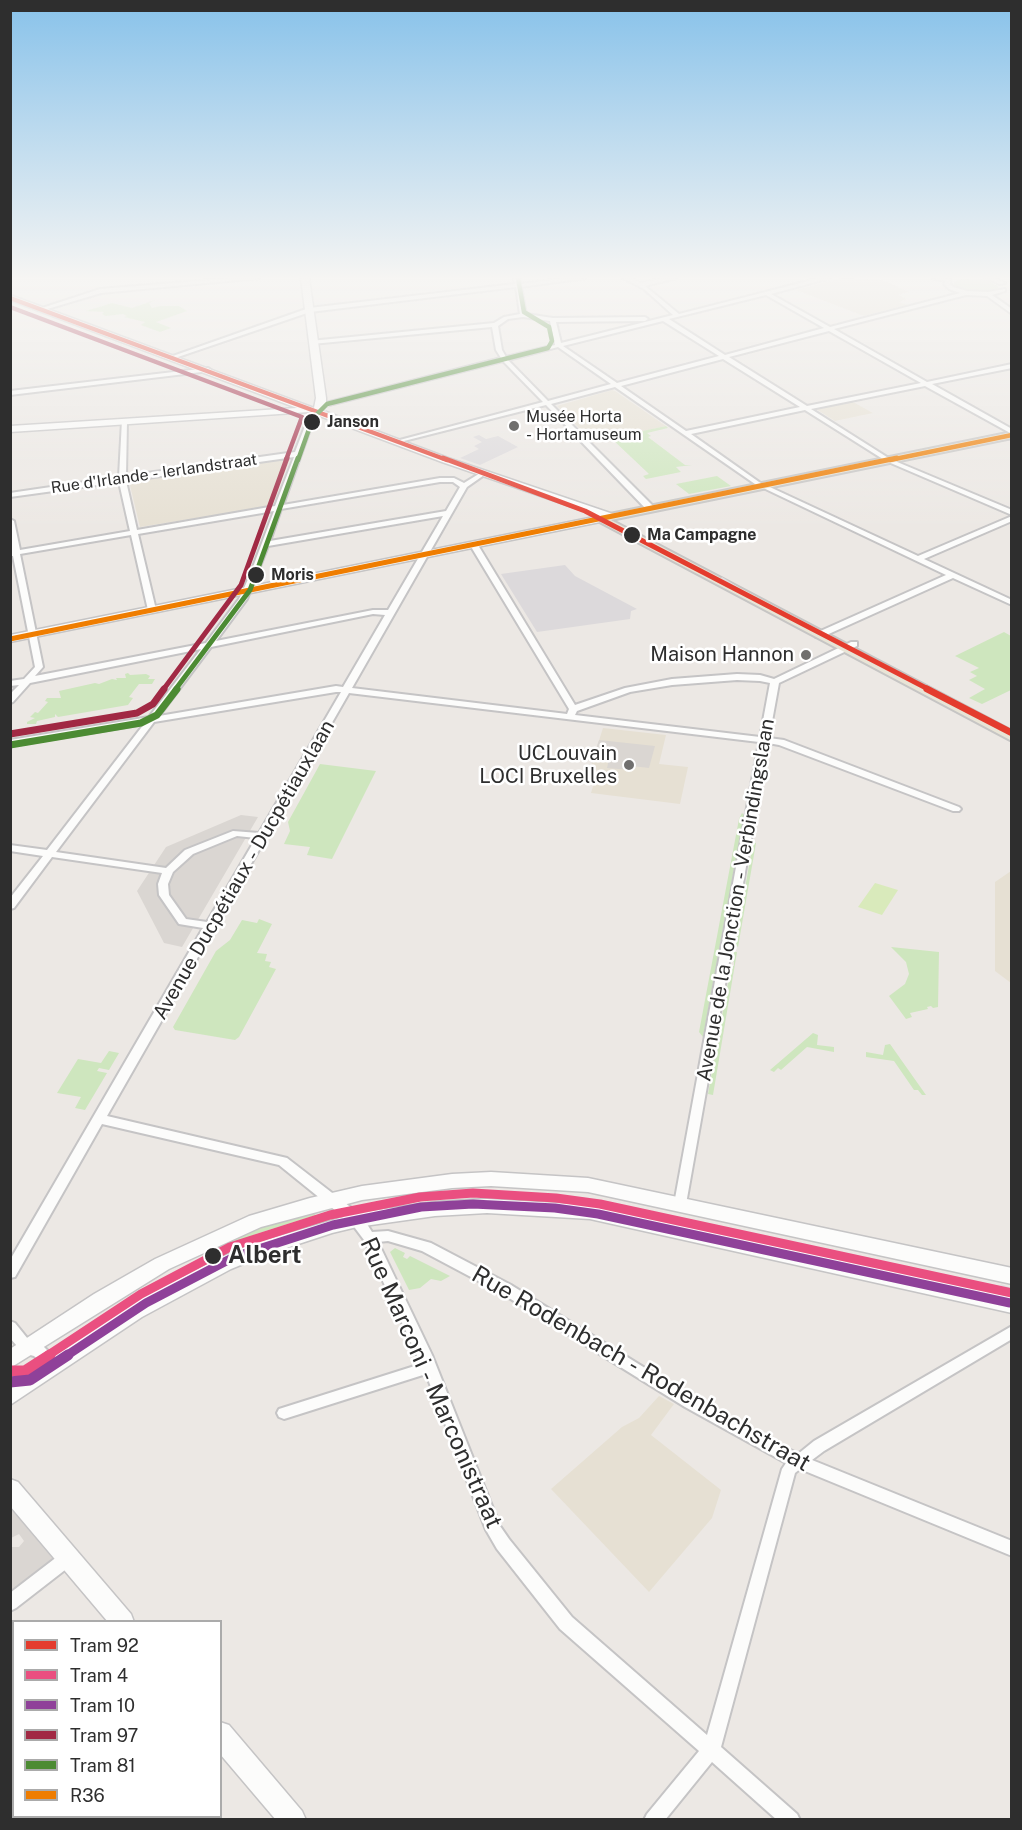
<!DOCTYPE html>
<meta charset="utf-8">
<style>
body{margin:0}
#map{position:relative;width:1022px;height:1830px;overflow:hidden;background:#ece8e4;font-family:"Public Sans",sans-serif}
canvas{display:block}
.frame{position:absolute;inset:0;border:12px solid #2e2e2e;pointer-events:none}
.legend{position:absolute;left:12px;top:1620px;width:210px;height:198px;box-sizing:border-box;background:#fff;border:2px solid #ababab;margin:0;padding:8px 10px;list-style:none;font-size:18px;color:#2e2e2e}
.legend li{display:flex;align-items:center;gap:12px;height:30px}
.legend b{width:30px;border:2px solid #ababab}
</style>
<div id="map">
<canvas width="1022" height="1830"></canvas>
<div class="frame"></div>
<ul class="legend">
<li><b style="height:8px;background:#e43c2e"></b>Tram 92</li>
<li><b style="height:8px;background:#ea4f80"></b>Tram 4</li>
<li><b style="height:8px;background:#8f4199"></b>Tram 10</li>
<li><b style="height:8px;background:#a12944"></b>Tram 97</li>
<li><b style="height:8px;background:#4c8b33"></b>Tram 81</li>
<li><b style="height:8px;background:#ef7d00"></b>R36</li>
</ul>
</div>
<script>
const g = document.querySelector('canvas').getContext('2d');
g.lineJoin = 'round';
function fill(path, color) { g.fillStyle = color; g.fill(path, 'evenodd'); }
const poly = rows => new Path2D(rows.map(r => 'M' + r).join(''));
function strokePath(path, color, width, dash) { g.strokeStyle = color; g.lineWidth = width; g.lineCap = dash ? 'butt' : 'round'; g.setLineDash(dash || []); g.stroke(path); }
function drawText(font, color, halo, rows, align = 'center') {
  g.font = font + ' "Public Sans",sans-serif'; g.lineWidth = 5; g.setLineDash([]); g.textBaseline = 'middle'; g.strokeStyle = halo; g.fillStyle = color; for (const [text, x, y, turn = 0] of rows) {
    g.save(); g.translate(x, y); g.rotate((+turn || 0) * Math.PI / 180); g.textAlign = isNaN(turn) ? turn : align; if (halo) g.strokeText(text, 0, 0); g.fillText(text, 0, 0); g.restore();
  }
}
fill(poly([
 [479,435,486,439,498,436,518,447,480,465,460,458,479,449,474,446,482,442,473,437],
 [565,565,575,576,637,609,631,611,630,619,537,632,501,574]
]), '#dcd9db');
fill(poly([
 [841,278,883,280,909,292,898,295,907,299,899,302,907,305,864,316,796,290],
 [612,390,615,391,666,426,639,432,644,436,594,443,557,406],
 [853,402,873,413,835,421,816,409],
 [287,458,290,459,284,475,281,476,282,481,273,506,140,527,129,481],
 [603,728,666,735,659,764,688,767,680,804,591,793,598,770,590,769],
 [1011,871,1011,983,995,971,995,882],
 [659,1396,674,1404,651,1435,721,1490,712,1518,649,1592,551,1489,622,1427,639,1418]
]), '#e6e0d3');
fill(poly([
 [962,279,987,280,999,287,991,292,969,292,954,285,954,282],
 [155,300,149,303,152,308,160,306,179,306,187,311,156,322,171,328,160,332,141,325,145,322,124,317,127,316,123,314,106,316,102,314,104,312,86,311,112,303,132,308],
 [666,426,668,428,647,433,651,436,648,437,685,465,692,465,676,467,681,472,646,479,643,476,649,474,613,440,643,436,638,432],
 [717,476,731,486,689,494,676,484],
 [1004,632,1011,636,1011,690,982,704,969,698,985,689,969,680,977,676,970,672,979,668,955,656],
 [128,673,130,675,146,674,150,676,148,679,155,679,152,684,139,684,129,697,133,698,128,705,58,717,55,714,55,717,37,721,36,724,27,724,27,722,35,718,30,717,35,712,38,713,48,702,45,701,47,698,61,698,59,691,95,683,99,684,112,679,117,680,116,678,126,678,125,674],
 [320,764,376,771,332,859,307,855,310,847,284,844,290,831,288,822],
 [742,813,744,815,703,1037,699,1032,739,819],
 [753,843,756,843,738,947,735,944],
 [259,919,272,924,257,953,267,954,265,961,271,962,269,967,276,969,239,1037,235,1040,175,1030,173,1027,216,951,230,940,242,920,257,923],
 [891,947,939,952,938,1007,933,1008,931,1006,927,1007,928,1009,910,1013,912,1017,906,1019,889,996,905,984,909,974,906,962],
 [734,952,737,952,713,1095,708,1094,731,966,734,966,734,962,732,961],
 [813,1033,818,1035,817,1045,834,1047,834,1052,807,1047,781,1070,778,1068,774,1072,770,1070],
 [890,1044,926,1095,922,1095,918,1090,914,1090,894,1061,866,1057,866,1052,883,1055,885,1045],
 [109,1051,119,1053,109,1070,99,1068,97,1071,107,1073,85,1110,75,1108,81,1097,57,1093,78,1059,101,1063],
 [311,1210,316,1215,256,1234,226,1248,221,1242],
 [395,1248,405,1253,403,1257,407,1259,410,1256,450,1276,441,1281,431,1279,420,1288,409,1290,390,1252]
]), '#cee6be');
fill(poly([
 [875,883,898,890,882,915,858,907]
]), '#d9eabb');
fill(poly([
 [599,740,655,746,649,768,632,766,630,770,607,768,609,759,593,757],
 [241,815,258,817,182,947,164,943,137,891,166,847],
 [11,1509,53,1559,11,1592,11,1547,19,1547,24,1541,19,1534,11,1538]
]), '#dad6d2');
const street = poly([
 [235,278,259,278,101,293,44,310,39,309,100,289,235,278],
 [514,278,520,278,521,284,567,278,585,278,521,287,526,314,553,318,645,317,648,319,645,321,556,322,561,343,673,315,644,289,623,278,630,278,641,283,665,278,676,278,645,286,679,314,820,278,830,278,771,294,830,327,960,293,949,289,944,284,945,281,933,278,950,279,950,284,953,287,967,291,988,292,1005,289,1005,291,992,295,1012,309,1012,314,987,296,966,295,834,329,927,382,1012,364,1012,368,932,384,1012,429,1012,434,925,386,811,409,890,459,1012,510,1012,515,886,461,805,410,691,434,759,482,918,556,1012,516,1012,521,924,559,1012,600,1012,605,953,578,822,637,816,637,816,633,946,575,755,484,615,387,551,404,654,507,654,511,648,511,546,405,396,443,396,441,543,402,503,361,321,407,318,405,501,358,496,350,492,327,312,344,310,343,310,341,494,323,504,317,520,314,516,287,310,312,175,358,170,357,309,308,515,284,514,278],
 [766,295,824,328,725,355,669,319,766,295],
 [523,317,550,321,555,345,506,357,502,350,498,326,508,319,523,317],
 [663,321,719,356,617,383,563,346,663,321],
 [829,331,921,383,807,406,729,357,829,331],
 [558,347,611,384,548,401,508,360,558,347],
 [723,359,800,407,686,431,621,386,723,359],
 [985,278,994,278,1005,283,1000,284,985,278],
 [208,368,211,370,210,371,10,395,10,391,208,368],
 [314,410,319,411,313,421,283,505,440,478,454,478,464,483,482,472,487,473,467,487,352,688,567,714,569,709,470,545,474,543,478,545,575,705,625,688,672,679,737,674,760,675,774,679,851,642,857,642,857,646,779,683,769,738,784,740,959,807,961,809,959,811,953,811,779,745,768,743,686,1204,685,1207,680,1209,675,1207,674,1204,759,742,349,693,216,925,217,926,214,929,107,1116,287,1158,362,1216,372,1232,388,1231,431,1243,511,1285,695,1399,798,1454,814,1441,1012,1326,1012,1339,824,1451,812,1460,1012,1541,1012,1556,800,1469,795,1473,721,1747,797,1814,800,1820,777,1820,712,1762,665,1820,644,1820,647,1814,699,1751,560,1629,497,1549,486,1530,426,1374,284,1419,279,1417,277,1413,279,1409,421,1364,364,1240,352,1224,279,1165,102,1124,15,1277,10,1278,10,1260,203,928,179,924,159,895,158,884,162,873,52,857,14,908,10,909,10,898,43,856,10,851,10,845,47,850,144,724,10,746,10,740,149,717,201,649,30,683,13,702,10,703,10,694,19,685,10,686,10,681,24,679,35,667,13,556,10,556,10,552,12,551,10,519,14,521,20,550,130,531,119,482,10,497,10,493,119,477,122,420,127,421,126,476,295,452,307,421,314,410],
 [294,457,275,506,137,530,126,481,294,457],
 [440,482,453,482,460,487,446,511,270,541,281,509,440,482],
 [274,511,250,575,239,599,206,643,35,676,43,667,20,554,131,535,148,610,152,612,156,610,138,534,274,511],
 [443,516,388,610,373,610,216,641,247,599,268,546,443,516],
 [373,614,385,615,343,687,336,686,159,716,211,647,373,614],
 [737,680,760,681,770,683,760,737,575,715,577,711,630,692,672,685,737,680],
 [336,692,341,692,259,833,233,831,185,850,166,868,56,852,154,722,336,692],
 [237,836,256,838,207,922,186,919,169,895,168,884,173,872,193,854,237,836],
 [388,1241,422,1251,501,1293,685,1407,786,1463,782,1469,707,1735,572,1617,509,1539,500,1526,432,1355,378,1242,388,1241],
 [10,1321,15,1323,32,1344,43,1346,59,1362,61,1366,59,1370,54,1372,49,1370,34,1356,23,1353,10,1338,10,1321],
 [68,1551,74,1553,76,1558,74,1563,16,1608,10,1611,10,1593,62,1553,68,1551]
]);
const secondary = poly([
 [301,278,309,278,326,398,326,405,321,410,448,458,616,515,616,519,604,518,604,521,600,522,10,642,10,635,599,516,442,462,309,412,10,432,10,426,297,408,10,300,10,295,314,408,316,398,301,278],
 [491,1172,588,1178,1012,1268,1012,1284,588,1192,491,1186,452,1188,362,1200,261,1227,169,1269,10,1368,10,1349,94,1294,155,1259,249,1216,310,1198,362,1186,452,1174,491,1172],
 [487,1199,590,1205,1012,1297,1012,1313,590,1219,487,1213,435,1216,357,1227,332,1233,265,1255,231,1269,142,1317,10,1405,10,1385,128,1305,217,1259,252,1244,357,1213,435,1202,487,1199],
 [10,1479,18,1482,131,1614,134,1622,108,1622,10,1506,10,1479],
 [220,1722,229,1725,302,1811,306,1820,276,1820,220,1754,220,1722]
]);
const primary = poly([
 [1012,432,1012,438,611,520,1012,731,1012,741,594,519,600,516,1012,432]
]);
strokePath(street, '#c5c4c5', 4);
strokePath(secondary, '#c5c4c5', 3);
strokePath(primary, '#c6c5c4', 4);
fill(street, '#fcfcfb');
fill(secondary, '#fcfcfb');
fill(primary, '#e8e4d6');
strokePath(poly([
 [332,416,325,411,326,407,343,399],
 [722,578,744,592],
 [1001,1285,1012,1289]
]), '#dfdfe1', 1.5);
strokePath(poly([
 [890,460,1012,435]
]), '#ef7d00', 4.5);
strokePath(poly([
 [10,639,897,458]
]), '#ef7d00', 5);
strokePath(poly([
 [10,298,447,460]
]), '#e43c2e', 4.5);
strokePath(poly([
 [443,458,585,511,930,690]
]), '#e43c2e', 5);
strokePath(poly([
 [927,689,1012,733]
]), '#e43c2e', 7);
strokePath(poly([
 [47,1356,141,1294,230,1247,330,1215,420,1197,473,1193,556,1198,600,1204,1012,1293]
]), '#ea4f80', 9);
strokePath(poly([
 [10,1371,25,1371,50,1355]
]), '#ea4f80', 11);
strokePath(poly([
 [66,1356,146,1303,234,1257,333,1225,421,1207,473,1204,555,1208,598,1214,1010,1303]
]), '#8f4199', 9);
strokePath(poly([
 [10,1382,30,1380,68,1355]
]), '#8f4199', 11);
strokePath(poly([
 [10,307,302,417,286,460]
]), '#a12944', 4.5);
strokePath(poly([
 [163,690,241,585,287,458]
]), '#a12944', 5);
strokePath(poly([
 [10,734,137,713,153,704,164,689]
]), '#a12944', 7);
strokePath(poly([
 [298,460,313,418,327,404,548,348,552,341,549,327,524,312,518,278]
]), '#4c8b33', 4.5);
strokePath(poly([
 [175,690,250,590,298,458]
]), '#4c8b33', 5);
strokePath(poly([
 [10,745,141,723,157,715,177,689]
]), '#4c8b33', 7);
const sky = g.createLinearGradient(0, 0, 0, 534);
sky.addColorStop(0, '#88c2ea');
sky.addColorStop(0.52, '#f6f5f3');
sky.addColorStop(1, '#f6f5f300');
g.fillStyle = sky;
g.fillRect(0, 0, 1022, 534);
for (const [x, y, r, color] of [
 [312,422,9,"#2e2e2e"],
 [514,426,6,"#706f6e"],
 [632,535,9,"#2e2e2e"],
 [256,575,9,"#2e2e2e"],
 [806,655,6,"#706f6e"],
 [629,765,6,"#706f6e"],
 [213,1256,9,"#2e2e2e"]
]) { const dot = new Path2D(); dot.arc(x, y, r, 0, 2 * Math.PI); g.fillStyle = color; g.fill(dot); strokePath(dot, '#fff', 2); }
drawText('16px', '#2e2e2e', '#fff', [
 ["Musée Horta",526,417],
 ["- Hortamuseum",526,435]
], 'left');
drawText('bold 16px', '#2e2e2e', '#fff', [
 ["Janson",327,422],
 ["Ma Campagne",647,535],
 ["Moris",271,575]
], 'left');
drawText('16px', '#2e2e2e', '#fff', [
 ["Rue d'Irlande - Ierlandstraat",154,474,-8]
]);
drawText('20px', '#2e2e2e', '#fff', [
 ["Maison Hannon",794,655],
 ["UCLouvain",617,754],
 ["LOCI Bruxelles",617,777]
], 'right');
drawText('20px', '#2e2e2e', '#fff', [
 ["Avenue Ducpétiaux - Ducpétiauxlaan",244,870,-60],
 ["Avenue de la Jonction - Verbindingslaan",736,900,-80]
]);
drawText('bold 24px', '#2e2e2e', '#fff', [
 ["Albert",228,1256]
], 'left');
drawText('24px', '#2e2e2e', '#fff', [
 ["Rue Rodenbach - Rodenbachstraat",641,1369,30],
 ["Rue Marconi - Marconistraat",431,1383,66]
]);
</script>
